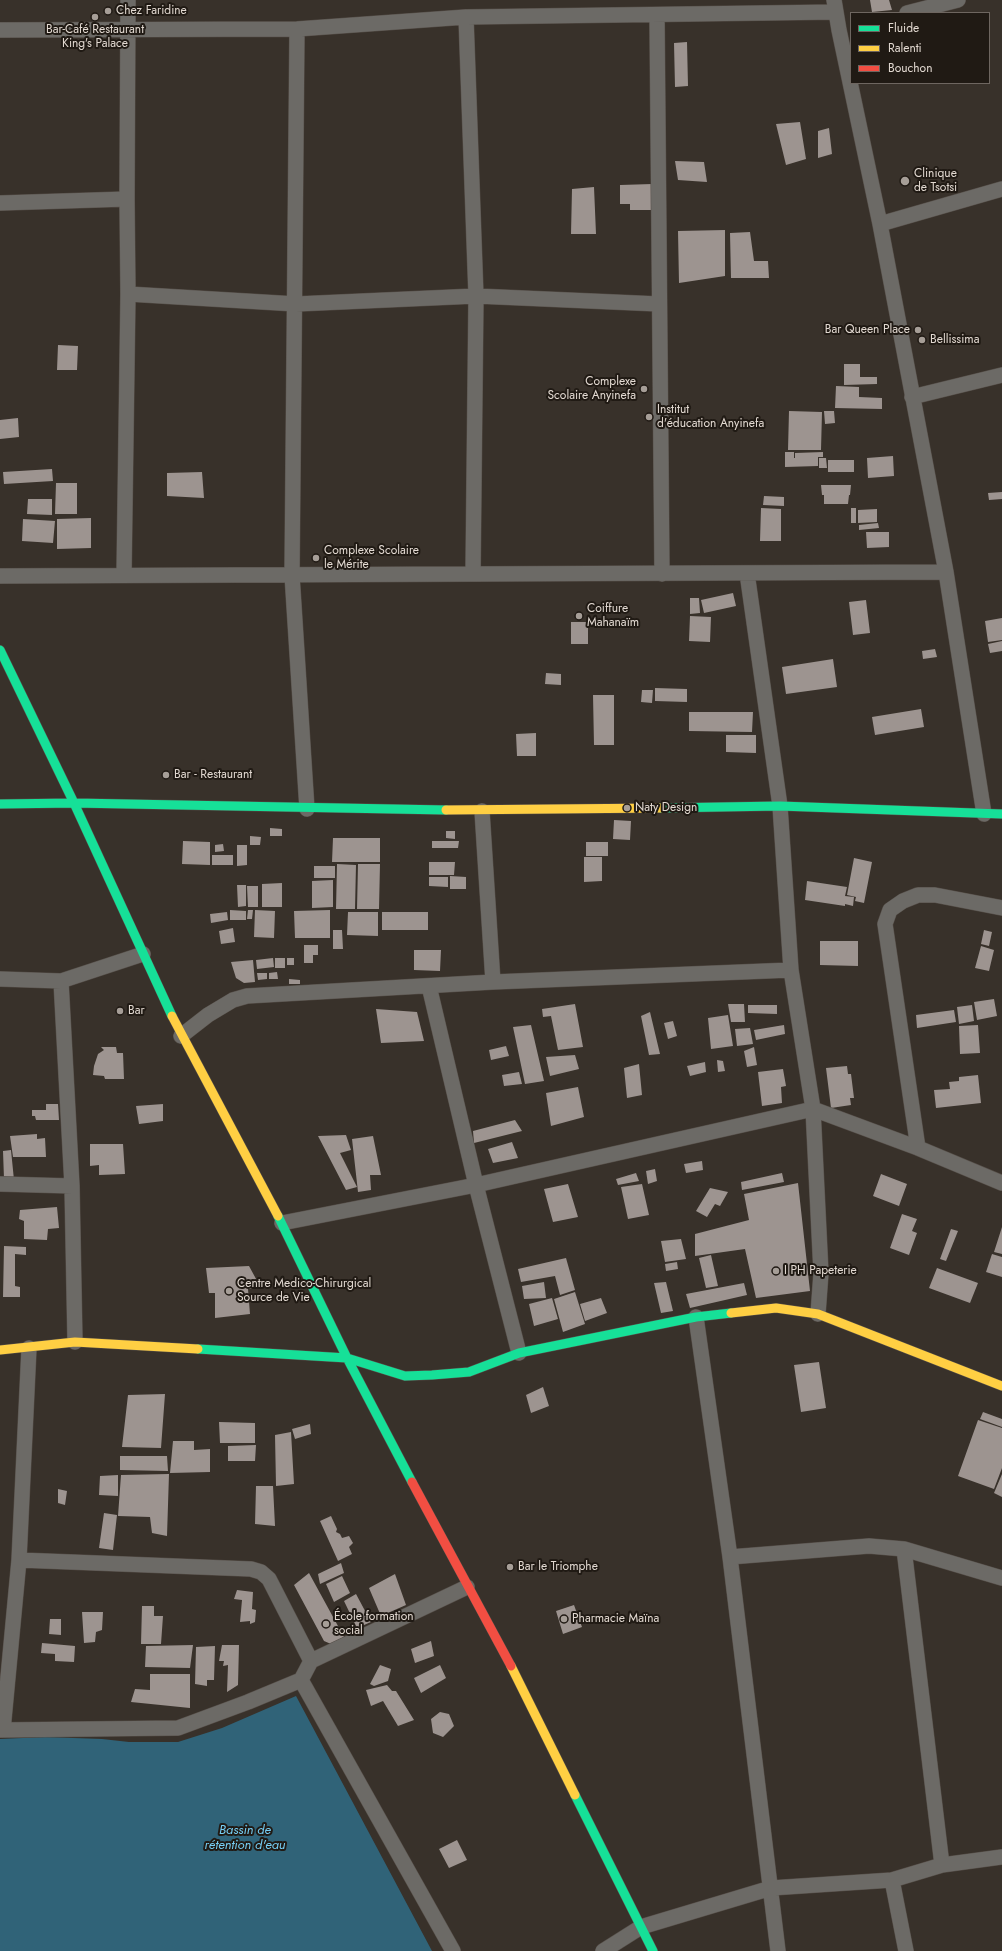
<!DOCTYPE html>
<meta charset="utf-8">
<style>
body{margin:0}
#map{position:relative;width:1002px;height:1951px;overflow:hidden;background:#38312a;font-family:Jost,sans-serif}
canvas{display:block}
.legend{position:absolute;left:850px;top:12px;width:140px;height:72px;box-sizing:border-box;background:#201a14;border:1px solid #6e6660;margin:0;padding:5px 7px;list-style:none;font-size:12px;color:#e2d9d1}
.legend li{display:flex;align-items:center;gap:8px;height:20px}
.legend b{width:20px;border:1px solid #6e6660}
</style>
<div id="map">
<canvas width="1002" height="1951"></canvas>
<ul class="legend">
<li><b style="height:5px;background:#16e098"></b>Fluide</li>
<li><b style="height:5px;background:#ffcf43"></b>Ralenti</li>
<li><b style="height:5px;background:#f24e42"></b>Bouchon</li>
</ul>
</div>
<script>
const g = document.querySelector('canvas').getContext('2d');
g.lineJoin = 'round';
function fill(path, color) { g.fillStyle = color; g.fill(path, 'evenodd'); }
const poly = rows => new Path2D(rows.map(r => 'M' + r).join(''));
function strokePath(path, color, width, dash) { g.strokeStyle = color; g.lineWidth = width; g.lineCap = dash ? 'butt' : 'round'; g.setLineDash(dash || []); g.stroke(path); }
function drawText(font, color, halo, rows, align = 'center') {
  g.font = font + ' Jost,sans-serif'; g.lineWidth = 4; g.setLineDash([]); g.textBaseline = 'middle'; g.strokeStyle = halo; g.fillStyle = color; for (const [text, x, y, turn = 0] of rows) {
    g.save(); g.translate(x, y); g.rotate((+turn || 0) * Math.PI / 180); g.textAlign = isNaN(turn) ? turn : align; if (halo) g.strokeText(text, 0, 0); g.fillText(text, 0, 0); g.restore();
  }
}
fill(poly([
 [296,1696,432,1951,0,1951,0,1739,45,1737,102,1739,129,1742,178,1742,222,1728]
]), '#306378');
fill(poly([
 [870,0,889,0,892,10,872,12],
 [687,42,688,86,675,87,674,43],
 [800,122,806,159,786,165,776,124],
 [829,128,832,154,818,158,818,131],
 [675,161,704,162,707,182,678,180],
 [652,184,653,210,630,210,630,204,620,204,620,185],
 [594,187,596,234,571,234,572,189],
 [725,230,725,276,679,283,678,231],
 [750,232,754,261,768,261,769,278,731,278,730,233],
 [58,345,78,346,77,370,57,370],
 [844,364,860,364,860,377,877,377,877,384,844,385],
 [836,386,859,387,859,397,882,398,882,409,835,408],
 [789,411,822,412,821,450,788,450],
 [824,411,834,411,835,423,825,424],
 [18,418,19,437,0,439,0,420],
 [785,452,794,452,794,458,795,458,795,453,823,452,823,457,818,457,818,466,785,467],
 [893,456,894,476,868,478,867,458],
 [819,458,826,458,827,468,819,468],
 [828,460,854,460,854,472,828,472],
 [52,469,53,481,4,484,3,472],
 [202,472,204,498,167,496,167,473],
 [56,483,77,483,77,514,55,514],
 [821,485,851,485,850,495,822,495],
 [1002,492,1002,499,989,500,988,493],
 [824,495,849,495,848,504,824,504],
 [764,496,784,497,784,506,763,505],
 [28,499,52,499,52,515,27,514],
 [761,508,781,509,781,541,760,541],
 [851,508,856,508,856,523,851,523],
 [877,509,877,522,858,523,858,510],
 [91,518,91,548,57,549,57,519],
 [23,519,55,521,53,543,22,541],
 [878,523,879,528,859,530,859,525],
 [866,532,889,532,889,547,867,548],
 [733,593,736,606,704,613,701,600],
 [690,598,699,598,700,613,690,614],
 [866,600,870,633,853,635,849,602],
 [690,616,711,617,710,642,689,641],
 [1002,618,1002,640,988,642,985,621],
 [571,622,588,622,588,644,571,644],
 [1002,641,1002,651,990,653,988,644],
 [935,649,937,657,923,659,922,651],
 [833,659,837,687,786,694,782,667],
 [546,673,561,674,561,685,545,684],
 [655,688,687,689,687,702,655,701],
 [642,690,653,690,652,703,641,702],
 [593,695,614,695,614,745,594,745],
 [921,709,924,727,875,735,872,717],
 [689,712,753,712,752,732,689,731],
 [536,733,536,756,517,756,516,734],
 [726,735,756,735,756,753,726,752],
 [614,820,631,821,630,840,613,839],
 [270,828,282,829,282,836,270,836],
 [446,831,455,831,455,839,446,838],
 [250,836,261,837,260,845,250,845],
 [333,838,380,838,380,862,332,862],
 [183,841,210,842,210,865,182,864],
 [432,841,459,841,458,848,432,848],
 [586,842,608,842,608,856,586,856],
 [223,844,224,851,215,852,215,845],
 [237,845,247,845,247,865,237,866],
 [212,855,233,855,233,865,212,865],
 [584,857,602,857,602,881,584,882],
 [854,858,872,862,864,903,855,901,856,897,847,895],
 [429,862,455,862,454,875,429,875],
 [337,864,356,865,355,909,336,909],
 [358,864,380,864,379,909,357,909],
 [314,866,335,866,335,878,314,878],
 [450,876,466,877,466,889,450,889],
 [429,877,448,877,448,887,429,886],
 [333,880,333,907,312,908,312,881],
 [807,881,847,887,845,896,854,897,853,906,845,904,845,906,805,900],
 [282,883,282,907,262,907,262,884],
 [237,885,246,885,246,906,238,907],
 [247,886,258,886,258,907,248,907],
 [230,910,246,911,246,920,230,920],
 [248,910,253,910,252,919,247,919],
 [255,910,275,911,274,938,254,937],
 [330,910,330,938,295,938,294,911],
 [227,912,228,920,211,923,210,914],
 [348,912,378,912,378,936,347,935],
 [382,912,428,912,428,930,382,930],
 [233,928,235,942,221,944,219,931],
 [333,930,342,930,343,949,333,949],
 [984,930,992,932,989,946,981,944],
 [820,941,858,941,858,966,820,965],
 [304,945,318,945,318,955,313,955,313,963,304,963],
 [981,946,994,950,989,971,975,968],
 [414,950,441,950,440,971,414,970],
 [273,958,274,967,257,969,256,960],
 [275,958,285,958,285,968,275,968],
 [287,958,294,958,294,965,287,965],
 [253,960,255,982,244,983,236,978,231,962],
 [277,972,278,979,269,979,269,973],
 [257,973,267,973,267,979,258,980],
 [289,979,300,980,300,984,289,984],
 [994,999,997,1016,977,1020,974,1002],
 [575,1004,583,1047,558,1050,551,1016,543,1017,542,1009],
 [728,1004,744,1004,745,1022,731,1022],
 [748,1005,777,1005,777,1014,748,1013],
 [972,1005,974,1021,959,1024,957,1007],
 [376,1009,417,1012,424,1041,381,1043],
 [954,1010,956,1022,917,1028,916,1015],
 [650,1012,660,1054,649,1055,641,1016],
 [728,1015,733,1046,711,1049,708,1018],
 [673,1021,677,1036,668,1039,664,1023],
 [531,1025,544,1081,525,1084,513,1027],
 [784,1025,785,1034,756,1040,754,1030],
 [978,1025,980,1053,960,1054,959,1026],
 [750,1028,753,1044,737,1046,735,1029],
 [506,1046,509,1056,491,1060,489,1050],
 [101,1047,116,1047,117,1053,123,1053,124,1079,105,1079,104,1076,93,1075,94,1066,98,1054,104,1050],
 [754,1047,757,1065,747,1067,744,1051],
 [575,1055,579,1069,550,1076,546,1057],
 [717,1060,723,1061,725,1071,718,1072],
 [705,1062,706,1072,690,1076,687,1066],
 [639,1064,642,1095,627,1098,624,1068],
 [847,1066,848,1074,851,1074,854,1098,850,1098,851,1105,831,1108,826,1068],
 [783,1069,786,1086,781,1087,782,1103,762,1106,758,1072],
 [519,1072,522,1084,504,1086,502,1075],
 [978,1075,981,1103,936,1108,934,1090,950,1089,949,1082,959,1081,959,1077],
 [578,1087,584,1117,551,1126,546,1093],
 [46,1104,58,1104,59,1120,36,1120,35,1116,32,1116,32,1110,46,1110],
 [163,1104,163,1121,139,1124,136,1106],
 [515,1120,522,1131,474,1143,473,1131],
 [37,1134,37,1139,45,1138,46,1157,13,1157,10,1136],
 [346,1135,351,1150,340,1153,357,1187,346,1190,318,1136],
 [373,1136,381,1175,370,1175,371,1190,358,1192,352,1139],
 [512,1142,518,1158,493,1163,488,1149],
 [90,1144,123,1144,125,1174,99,1175,99,1165,90,1166],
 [11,1150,14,1180,4,1179,3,1151],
 [702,1161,703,1170,686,1173,684,1164],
 [655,1169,657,1181,648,1184,646,1171],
 [636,1173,639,1181,618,1185,616,1179],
 [782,1173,784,1182,742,1190,741,1182],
 [881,1174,907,1184,899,1206,873,1196],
 [798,1183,810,1291,756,1298,745,1249,695,1256,695,1234,749,1220,744,1194],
 [568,1184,578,1217,553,1222,544,1189],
 [642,1184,649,1215,628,1219,621,1187],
 [710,1188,728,1192,720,1206,715,1204,707,1217,696,1211],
 [57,1207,59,1228,48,1229,47,1240,24,1239,24,1221,19,1219,20,1210],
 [902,1214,917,1219,912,1231,917,1233,909,1255,890,1248],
 [1002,1227,1002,1254,994,1252],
 [951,1229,958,1231,946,1261,940,1259],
 [681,1239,686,1259,665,1262,661,1241],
 [4,1246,26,1247,26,1255,15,1254,15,1286,20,1287,20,1297,3,1297],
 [992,1254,1002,1257,1002,1277,986,1272],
 [711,1255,718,1286,706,1288,699,1258],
 [566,1258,575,1290,560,1295,555,1276,521,1282,518,1269],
 [677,1262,678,1269,666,1271,665,1264],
 [249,1266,261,1288,248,1289,250,1314,215,1318,215,1293,209,1293,206,1268],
 [937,1268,978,1283,970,1303,929,1288],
 [544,1282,546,1298,524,1299,522,1286],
 [666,1282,673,1311,661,1313,654,1283],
 [744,1283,747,1295,690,1308,686,1294],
 [575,1292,585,1324,563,1332,554,1299],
 [552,1298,558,1319,534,1326,529,1304],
 [601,1298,607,1313,585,1321,580,1304],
 [819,1362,826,1408,801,1412,794,1365],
 [543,1387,549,1406,531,1413,526,1395],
 [165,1394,161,1448,122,1447,128,1395],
 [983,1412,1002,1419,1002,1427,980,1419],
 [978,1420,1002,1428,1002,1468,994,1489,958,1476],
 [219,1422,255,1423,255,1443,220,1443],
 [310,1424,311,1434,295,1439,292,1429],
 [291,1432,294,1484,276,1486,275,1435],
 [173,1441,194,1441,194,1450,210,1449,210,1472,170,1473],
 [256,1445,255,1461,228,1461,228,1446],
 [120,1456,167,1456,168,1471,120,1470],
 [169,1474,167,1536,152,1533,150,1517,118,1516,121,1475],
 [1002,1474,1002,1497,994,1493],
 [118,1475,118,1496,99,1495,100,1476],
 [256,1486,273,1486,275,1526,255,1524],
 [58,1489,67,1491,65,1505,58,1503],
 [104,1513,117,1515,113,1550,99,1548],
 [331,1516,337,1529,336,1532,340,1534,342,1538,349,1536,353,1543,349,1547,352,1554,338,1561,320,1521],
 [341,1563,344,1573,320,1584,318,1574],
 [309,1573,344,1637,331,1644,324,1641,294,1585],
 [395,1574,406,1605,381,1616,369,1588],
 [342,1576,350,1593,334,1602,326,1584],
 [237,1590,253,1592,252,1609,256,1610,255,1622,250,1624,250,1621,240,1622,242,1600,234,1599],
 [356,1594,371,1622,357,1628,344,1601],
 [574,1605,582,1627,563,1634,556,1611],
 [142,1606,154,1606,154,1616,163,1616,161,1644,141,1644],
 [82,1612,103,1612,102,1630,96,1632,95,1642,84,1643],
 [50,1619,61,1619,61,1635,49,1634],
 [431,1641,434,1656,415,1663,411,1649],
 [42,1643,75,1646,74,1662,55,1661,55,1654,41,1653],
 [193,1645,190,1668,145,1667,146,1646],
 [222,1645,239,1645,238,1685,227,1692,228,1665,223,1666,224,1661,219,1661],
 [215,1646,214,1680,207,1680,207,1686,195,1684,196,1647],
 [380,1665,391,1669,388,1681,374,1686,370,1684],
 [440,1665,446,1678,421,1693,414,1678],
 [150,1674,190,1674,190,1708,131,1702,135,1689,150,1690],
 [387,1685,392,1691,396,1691,414,1720,398,1726,383,1701,371,1706,366,1690],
 [440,1712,449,1714,454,1726,443,1737,433,1733,431,1719],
 [457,1840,467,1860,449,1868,439,1849]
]), '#9d9490');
const street = poly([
 [834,0,839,30,880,224,946,572,984,814],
 [907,13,958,0],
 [657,15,662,574],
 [466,17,476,296,473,574],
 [297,29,292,575,307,809],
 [0,30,297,29,466,17,836,12],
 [0,203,127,199],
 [880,224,1002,189],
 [128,294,296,304,476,296,659,304],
 [912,397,1002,375],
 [747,573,780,806,791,970,813,1109,821,1273,818,1314],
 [124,575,128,294,127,199,128,0],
 [0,576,946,572],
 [482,811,493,982],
 [0,979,61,981],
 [429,986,476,1185,519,1353],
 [181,1036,208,1015,233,1000,247,996,493,982,791,970],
 [918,1148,885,924,890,910,903,901,918,895,935,895,1002,908],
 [0,1184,72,1186],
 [282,1223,476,1185,813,1109,918,1148,1002,1183],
 [696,1317,730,1557,778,1951],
 [75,1342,72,1186,61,981,143,954],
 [904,1549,942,1865],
 [730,1557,869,1546,904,1549,1002,1578],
 [19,1560,251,1569,261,1572,269,1579,311,1661],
 [301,1680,453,1951],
 [0,1730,178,1728,248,1702,301,1680,311,1661,467,1587],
 [3,1730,19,1560,29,1348],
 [892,1880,906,1951],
 [603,1951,641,1927,771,1888,892,1880,942,1865,1002,1857]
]);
const fast = poly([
 [0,650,74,803,172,1016],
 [0,804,74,803,446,810],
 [661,808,780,806,1002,814],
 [278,1216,347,1358,412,1482],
 [198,1349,347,1358,405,1376,432,1375,469,1372,519,1353,696,1317,731,1313],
 [575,1795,653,1951]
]);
const slow = poly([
 [446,810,661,808],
 [172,1016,278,1216],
 [731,1313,776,1308,818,1314,1002,1386],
 [0,1350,75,1342,198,1349],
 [511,1666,575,1795]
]);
const jam = poly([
 [412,1482,511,1666]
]);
strokePath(street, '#564f49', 16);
strokePath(fast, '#564f49', 10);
strokePath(slow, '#564f49', 10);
strokePath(jam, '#564f49', 10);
strokePath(street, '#6c6a66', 15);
strokePath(fast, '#16e098', 9);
strokePath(slow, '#ffcf43', 9);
strokePath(jam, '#f24e42', 9);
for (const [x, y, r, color] of [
 [108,11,4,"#a69e97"],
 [95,17,4,"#a69e97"],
 [905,181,5,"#a69e97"],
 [918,330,4,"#a69e97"],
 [922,340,4,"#a69e97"],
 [644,389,4,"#a69e97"],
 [649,417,4,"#a69e97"],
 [316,558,4,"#a69e97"],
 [579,616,4,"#a69e97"],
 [166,775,4,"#a69e97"],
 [627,808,4,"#a69e97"],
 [120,1011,4,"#a69e97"],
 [776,1271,4,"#a69e97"],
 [229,1291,4,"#a69e97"],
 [510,1567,4,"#a69e97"],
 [564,1619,4,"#a69e97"],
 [326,1624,4,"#a69e97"]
]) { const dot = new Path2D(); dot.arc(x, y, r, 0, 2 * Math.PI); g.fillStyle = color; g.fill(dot); strokePath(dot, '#201a14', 1.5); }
drawText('12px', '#e2d9d1', '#201a14', [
 ["Chez Faridine",116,11],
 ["Bar-Café Restaurant",95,30,"center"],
 ["King's Palace",95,44,"center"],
 ["Clinique",914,174],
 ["de Tsotsi",914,188],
 ["Bar Queen Place",910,330,"right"],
 ["Bellissima",930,340],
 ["Complexe",636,382,"right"],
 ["Scolaire Anyinefa",636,396,"right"],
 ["Institut",657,410],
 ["d'éducation Anyinefa",657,424],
 ["Complexe Scolaire",324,551],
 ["le Mérite",324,565],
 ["Coiffure",587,609],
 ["Mahanaïm",587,623],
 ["Bar - Restaurant",174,775],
 ["Naty Design",635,808],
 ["Bar",128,1011],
 ["I PH Papeterie",784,1271],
 ["Centre Medico-Chirurgical",237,1284],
 ["Source de Vie",237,1298],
 ["Bar le Triomphe",518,1567],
 ["École formation",334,1617],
 ["social",334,1631],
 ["Pharmacie Maïna",572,1619]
], 'left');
drawText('italic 13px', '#76cef4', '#201a14', [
 ["Bassin de",245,1831],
 ["rétention d'eau",245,1846]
]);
</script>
